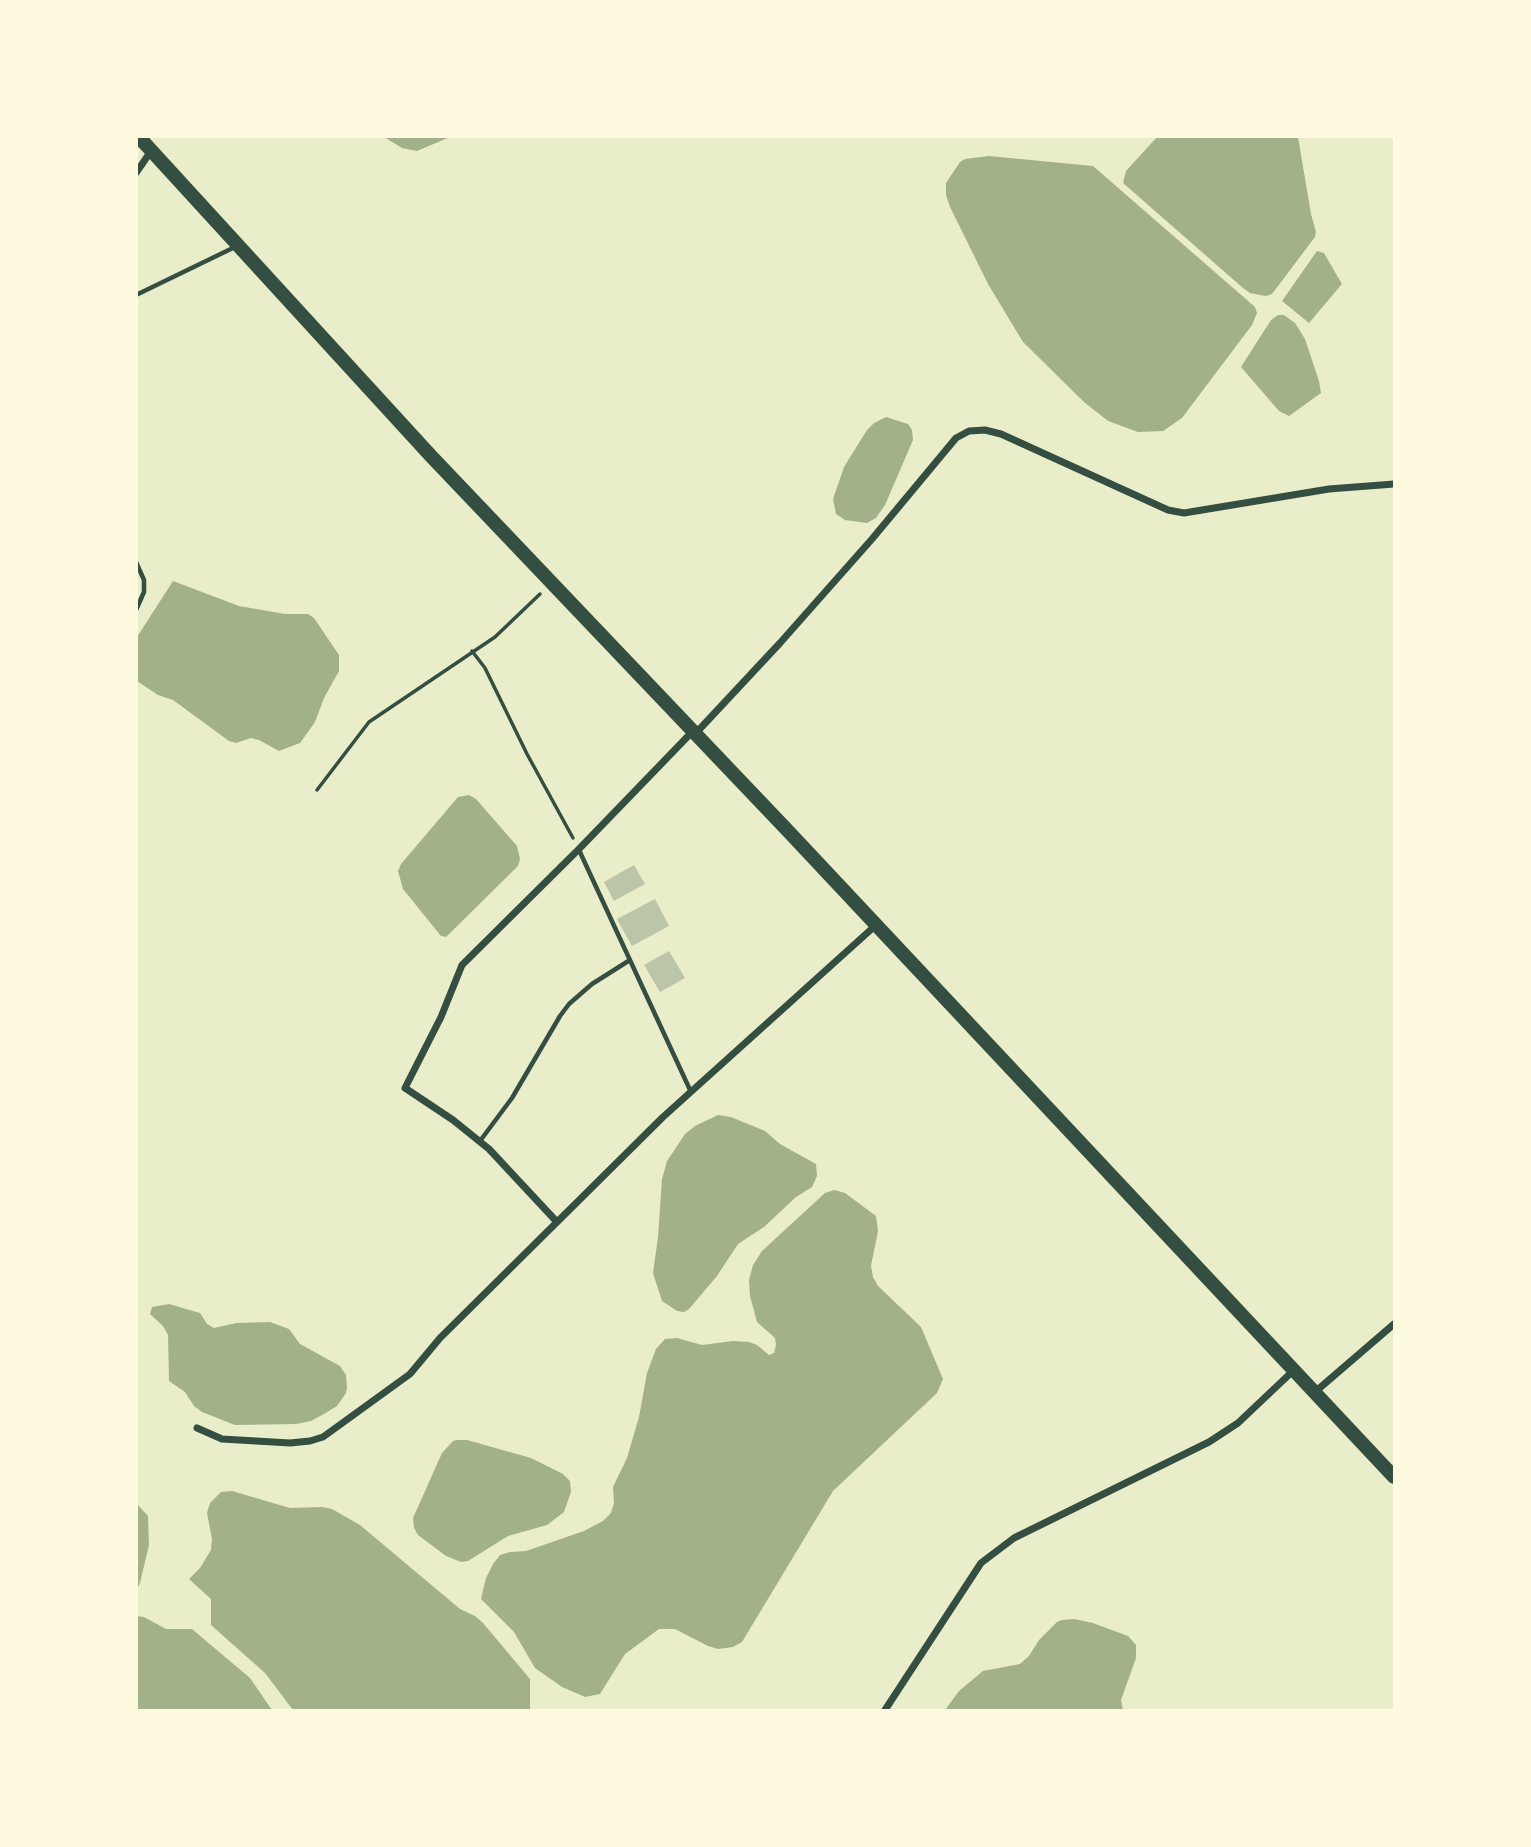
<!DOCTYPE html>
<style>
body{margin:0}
#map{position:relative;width:1531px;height:1847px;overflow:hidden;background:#e9edc9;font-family:"DejaVu Sans",sans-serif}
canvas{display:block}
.frame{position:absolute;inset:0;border:138px solid #fefae0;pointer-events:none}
</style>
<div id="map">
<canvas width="1531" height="1847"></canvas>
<div class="frame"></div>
</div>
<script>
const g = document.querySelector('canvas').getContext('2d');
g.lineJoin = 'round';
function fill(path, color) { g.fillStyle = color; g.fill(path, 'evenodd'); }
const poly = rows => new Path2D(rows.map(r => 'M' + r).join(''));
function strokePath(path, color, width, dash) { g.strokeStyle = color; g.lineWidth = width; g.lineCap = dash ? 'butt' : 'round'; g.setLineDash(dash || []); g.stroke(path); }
fill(poly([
 [384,137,450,137,417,151,402,148],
 [1157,137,1298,137,1311,214,1316,232,1315,237,1272,294,1266,296,1250,293,1243,288,1123,183,1126,171],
 [989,156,1093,166,1255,307,1257,313,1252,325,1182,418,1163,431,1138,432,1108,421,1084,402,1023,342,988,284,950,207,946,195,946,183,960,162,965,159],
 [1317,251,1324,253,1342,284,1309,323,1282,301],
 [1278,315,1284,315,1295,323,1305,339,1319,381,1321,393,1289,416,1279,411,1241,367,1271,320],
 [886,417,908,424,912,430,913,440,885,505,876,518,867,523,845,520,836,514,833,499,844,467,867,430,874,423],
 [173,581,239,606,285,614,308,614,314,618,339,655,339,671,324,698,315,722,300,743,279,751,259,740,251,738,236,743,229,741,173,700,158,695,137,681,137,637],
 [469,795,476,799,517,846,520,859,518,866,446,937,441,936,403,889,398,871,401,864,458,797],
 [718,1115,731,1117,765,1131,780,1144,816,1164,817,1176,812,1187,796,1197,764,1227,738,1244,717,1276,689,1309,684,1312,677,1311,662,1301,653,1273,658,1237,662,1179,667,1161,685,1134,695,1126],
 [834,1190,845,1193,876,1216,878,1231,871,1266,873,1277,878,1286,921,1327,943,1379,937,1393,833,1491,742,1642,733,1647,718,1649,708,1646,675,1629,659,1629,625,1654,600,1694,585,1697,562,1687,535,1668,514,1632,481,1599,486,1578,493,1564,500,1555,510,1552,526,1551,584,1531,603,1521,611,1513,614,1503,613,1487,627,1458,639,1417,647,1373,656,1349,665,1339,677,1338,702,1345,733,1341,749,1342,757,1345,769,1355,774,1353,776,1345,775,1338,757,1322,750,1296,749,1280,753,1265,762,1251,825,1193],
 [169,1304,200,1313,207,1324,214,1328,236,1323,270,1322,289,1329,300,1344,340,1366,346,1375,347,1388,346,1393,337,1406,324,1414,311,1421,296,1424,235,1425,202,1412,194,1406,185,1392,169,1381,168,1335,163,1326,150,1314,152,1307],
 [457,1440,467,1440,531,1458,563,1474,570,1481,571,1492,564,1512,547,1525,508,1536,468,1561,461,1562,446,1556,418,1535,414,1528,413,1518,442,1453,453,1441],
 [232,1491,290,1508,322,1507,332,1509,360,1525,460,1609,475,1616,483,1623,530,1679,530,1710,293,1710,265,1673,211,1625,211,1599,189,1579,200,1568,211,1550,212,1539,207,1513,210,1503,221,1492],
 [137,1504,148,1516,149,1545,140,1583,137,1589],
 [136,1616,144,1617,166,1629,192,1629,250,1678,272,1710,137,1710],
 [1074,1619,1093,1623,1128,1636,1136,1645,1136,1658,1121,1700,1123,1710,945,1710,959,1691,983,1671,1020,1664,1029,1656,1039,1640,1057,1622,1062,1620]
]), '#a3b18a');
fill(poly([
 [634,865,645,884,614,901,604,882],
 [655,899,669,926,632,946,617,919],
 [669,951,685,978,660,992,644,965]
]), '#bcc5a7');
strokePath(poly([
 [472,651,485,668,527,754,573,838],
 [317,790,369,722,495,637,540,594]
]), '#344e41', 3.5);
strokePath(poly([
 [136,295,237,246],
 [136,562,144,580,144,592,136,610],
 [579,850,691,1092],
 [480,1141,512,1098,560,1016,569,1004,592,984,630,960]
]), '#344e41', 4.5);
strokePath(poly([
 [136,173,151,151],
 [696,733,780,643,872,539,956,438,969,431,985,430,1001,434,1168,510,1184,513,1329,489,1394,484],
 [557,1222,489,1149,453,1120,405,1088,441,1017,462,965,579,849,693,731],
 [1315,1392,1394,1324],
 [197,1428,222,1439,290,1443,310,1441,323,1437,410,1374,440,1338,663,1117,876,925],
 [885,1710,981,1563,1014,1538,1209,1442,1238,1423,1294,1370]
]), '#344e41', 7);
strokePath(poly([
 [138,136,430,455,789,832,1394,1477]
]), '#344e41', 14);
</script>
